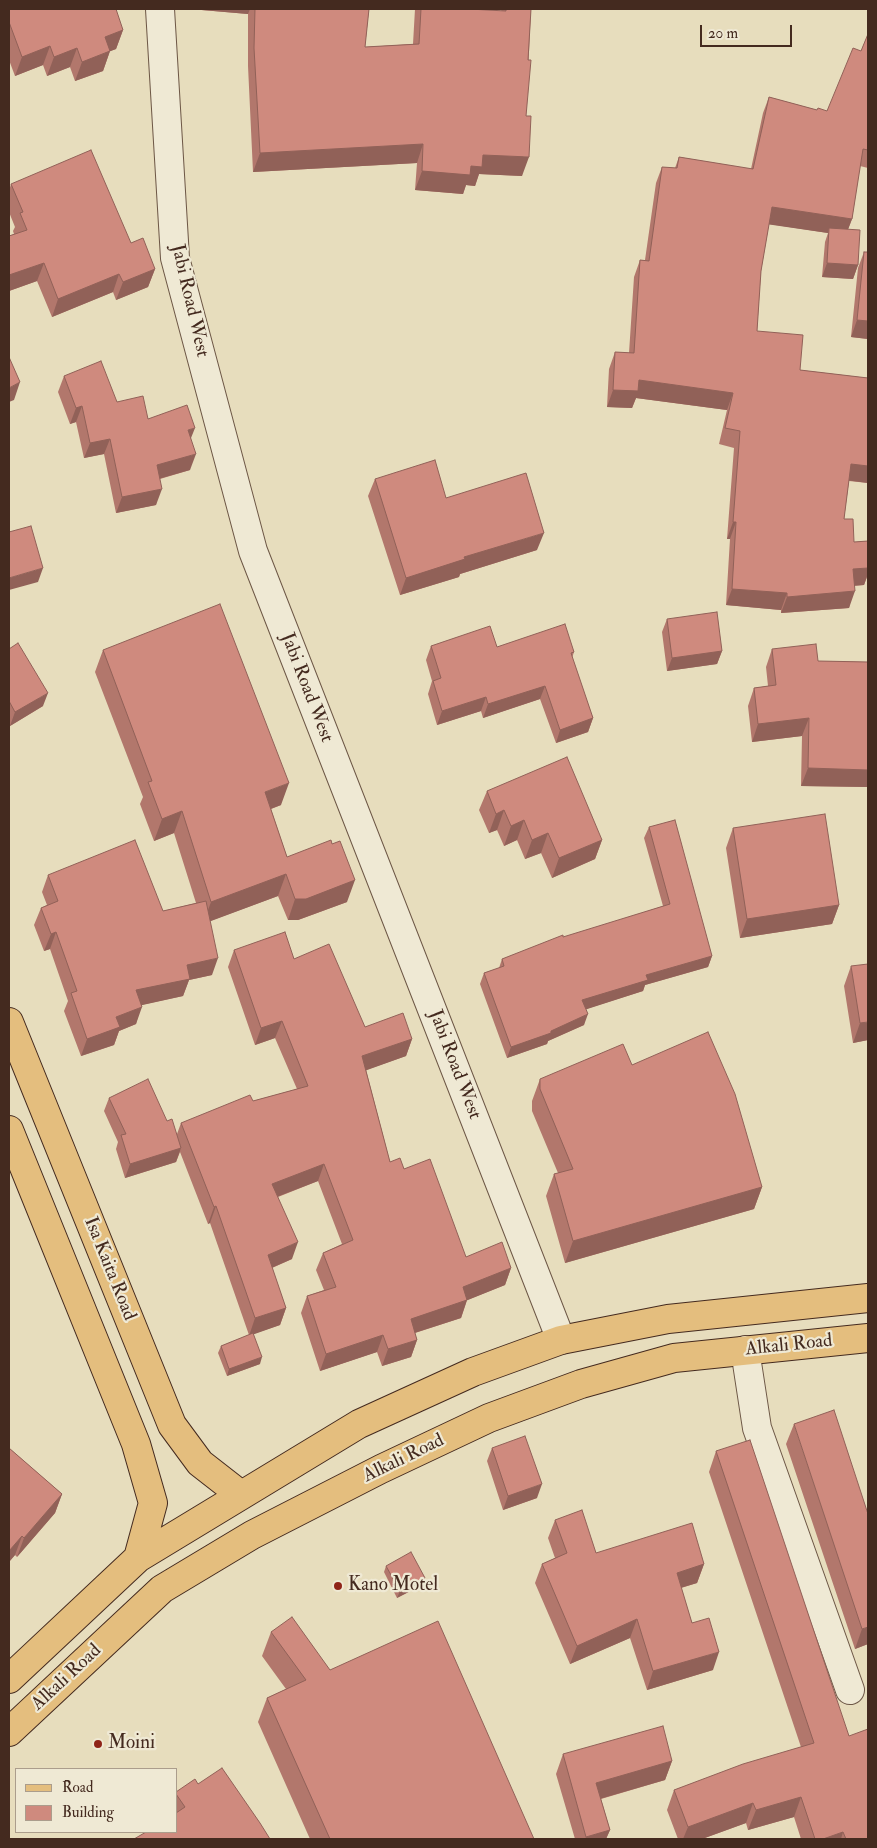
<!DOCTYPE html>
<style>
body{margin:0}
#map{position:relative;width:877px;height:1848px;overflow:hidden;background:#e7ddbd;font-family:"IM FELL Double Pica",serif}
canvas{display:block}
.frame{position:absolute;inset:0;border:10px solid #442a1f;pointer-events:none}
.legend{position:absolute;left:15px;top:1768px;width:162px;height:65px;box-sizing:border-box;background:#efe9d4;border:1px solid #ab9d8c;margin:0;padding:6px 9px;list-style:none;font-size:15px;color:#442a1f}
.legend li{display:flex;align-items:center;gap:10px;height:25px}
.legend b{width:25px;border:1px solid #ab9d8c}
.scale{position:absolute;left:700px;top:25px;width:92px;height:22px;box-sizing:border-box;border:2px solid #442a1f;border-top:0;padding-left:6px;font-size:15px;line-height:18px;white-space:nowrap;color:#442a1f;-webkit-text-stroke:4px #efe9d4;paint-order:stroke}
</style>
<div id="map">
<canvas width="877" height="1848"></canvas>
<div class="frame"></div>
<ul class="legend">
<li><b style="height:6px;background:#e4be7e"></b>Road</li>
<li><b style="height:14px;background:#cf8a7e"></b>Building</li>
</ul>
<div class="scale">20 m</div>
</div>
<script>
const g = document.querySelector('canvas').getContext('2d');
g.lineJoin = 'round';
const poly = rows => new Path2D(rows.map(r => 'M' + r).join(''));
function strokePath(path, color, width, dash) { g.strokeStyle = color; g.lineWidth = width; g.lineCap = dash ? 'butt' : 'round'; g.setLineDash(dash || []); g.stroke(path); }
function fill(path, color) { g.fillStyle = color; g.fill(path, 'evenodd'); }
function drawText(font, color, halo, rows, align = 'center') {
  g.font = font + ' "IM FELL Double Pica",serif'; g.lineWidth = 4.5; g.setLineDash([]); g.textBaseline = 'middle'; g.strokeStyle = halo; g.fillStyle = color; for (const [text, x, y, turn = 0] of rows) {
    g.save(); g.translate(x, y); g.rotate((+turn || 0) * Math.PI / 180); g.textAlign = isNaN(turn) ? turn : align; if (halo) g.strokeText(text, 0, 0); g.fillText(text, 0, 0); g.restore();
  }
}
const minor = poly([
 [160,9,175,258,253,551,561,1340],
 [745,1350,757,1428,850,1690]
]);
const major = poly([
 [9,1022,172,1425,200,1463,241,1495],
 [9,1130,136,1444,153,1503,138,1558],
 [9,1679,138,1558,359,1424,473,1372,561,1340,668,1319,868,1298],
 [9,1732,162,1589,252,1535,381,1469,489,1418,581,1384,674,1358,868,1338]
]);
strokePath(minor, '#6d5746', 30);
strokePath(major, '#442a1f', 30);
strokePath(minor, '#efe9d4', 28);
strokePath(major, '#e4be7e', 28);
fill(poly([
 [9,9,123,30,116,49,110,51,103,71,75,81,70,67,47,76,43,65,15,76,9,60],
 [190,9,369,9,365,47,413,44,415,9,469,9,501,11,502,9,531,9,526,116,522,176,479,174,475,186,466,185,463,194,415,190,417,163,253,172,248,66,248,14],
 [868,34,868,168,860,166,852,219,848,229,858,265,853,279,822,277,825,242,828,233,769,224,761,271,757,331,800,370,868,378,868,374,868,483,849,481,844,519,854,542,868,541,868,574,864,585,854,586,849,608,781,613,781,610,726,605,730,539,727,539,734,448,719,444,727,410,636,398,632,408,607,407,609,369,615,352,629,353,634,277,640,260,645,260,656,183,662,167,675,168,679,157,751,169,763,113,769,97,817,110,827,111,861,51],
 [11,184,131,243,155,269,148,287,116,300,113,292,52,317,37,281,9,291,9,236,14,234,13,231,15,227,9,212,9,191],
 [864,252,868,252,868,339,851,337,858,268],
 [64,376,117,402,148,419,191,438,190,470,160,479,156,505,116,513,104,454,84,458,76,422,70,424,58,392],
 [375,479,446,498,537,550,460,574,459,577,400,595,368,496],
 [667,619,722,651,717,664,667,671,662,632],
 [431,646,497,647,574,652,572,658,593,718,588,732,556,743,540,699,483,718,481,711,437,725,428,694,432,681,426,660],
 [9,649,43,706,10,726,9,723],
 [772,649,818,661,868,662,868,787,801,786,802,736,752,742,748,706,754,688,768,686,766,667],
 [103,650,281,805,271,809,287,857,347,902,298,920,288,920,278,896,210,921,212,975,189,980,183,996,141,1005,136,1024,119,1031,114,1045,81,1056,64,1011,68,1001,50,949,44,951,34,925,41,908,47,905,42,892,48,875,163,911,196,903,174,833,154,841,140,804,143,797,95,672],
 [487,791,602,840,595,859,552,878,541,853,525,859,517,840,504,846,497,830,489,833,479,810],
 [649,827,712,956,708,967,645,985,643,991,586,1009,584,1025,548,1041,547,1044,507,1058,480,984,484,973,499,968,502,959,663,906,644,838],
 [733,828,839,905,832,924,740,938,726,848],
 [234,950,294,959,365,1027,412,1039,406,1056,366,1070,390,1162,404,1169,466,1257,511,1268,505,1285,467,1300,461,1318,415,1333,417,1340,411,1357,382,1366,377,1352,320,1371,301,1313,307,1296,324,1290,316,1270,323,1253,342,1244,318,1181,278,1197,292,1259,272,1268,286,1308,280,1325,253,1334,260,1364,227,1376,218,1353,221,1346,249,1335,210,1223,208,1224,180,1152,176,1162,125,1178,116,1149,118,1142,104,1111,109,1098,167,1121,177,1134,181,1123,253,1101,297,1089,275,1038,255,1045,228,967],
 [851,966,868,1040,853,1043,844,986],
 [632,1065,762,1187,754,1209,565,1263,546,1196,554,1174,558,1173,532,1111,532,1101,540,1079],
 [794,1424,868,1644,855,1649,786,1444],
 [9,1448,62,1494,55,1513,17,1557,15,1555,9,1562],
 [492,1448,537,1498,503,1510,487,1461],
 [716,1451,849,1736,868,1839,801,1839,794,1817,748,1830,746,1823,702,1839,678,1839,667,1810,674,1790,801,1747,709,1472],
 [555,1520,596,1553,704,1564,697,1583,681,1588,692,1623,713,1670,647,1690,630,1638,570,1664,535,1583,542,1564,555,1558,548,1538],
 [386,1566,422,1585,397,1598,384,1572],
 [271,1632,330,1670,534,1839,310,1839,258,1722,267,1698,286,1689,262,1656],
 [563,1754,672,1761,665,1780,601,1799,610,1830,606,1839,575,1839,556,1774],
 [198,1784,176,1832,176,1792]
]), '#b2776c');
fill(poly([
 [190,9,250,9,248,14],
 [123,30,116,49,98,56,105,37],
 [50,46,43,65,15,76,22,57],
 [77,48,70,67,47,76,54,57],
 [110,51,103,71,75,81,82,62],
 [423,144,417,163,253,172,260,153],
 [483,155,529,157,522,176,479,174,475,186,466,185,463,194,415,190,422,171,471,166],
 [772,207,852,219,846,235,829,228,828,233,766,224],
 [44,263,37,281,9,291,9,275],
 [827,263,858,265,853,279,822,277],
 [155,269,148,287,116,300,123,282],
 [119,274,113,292,52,317,58,299],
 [857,320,868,321,868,339,851,337],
 [639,380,733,393,727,410,636,398,632,408,607,407,613,390],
 [20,382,14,400,9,402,9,388],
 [82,406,76,422,70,424,76,408],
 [195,428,189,443,188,430],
 [110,439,104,454,84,458,90,443],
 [196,454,190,470,151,481,157,465],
 [851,464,868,466,868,483,845,480],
 [162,489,156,505,116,513,122,497],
 [733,522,736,522,730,539,727,539],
 [544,533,537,550,460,574,459,577,400,595,406,578,464,557],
 [43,568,38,582,9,590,9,578],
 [868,568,868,574,864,585,847,586,853,569],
 [732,589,787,593,781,610,726,605],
 [855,591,849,608,781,613,787,597],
 [722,651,717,664,667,671,672,658],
 [545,686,540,699,483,718,488,704],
 [48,693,43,706,10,726,15,712],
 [486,697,481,711,437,725,442,711],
 [593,718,588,732,556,743,560,730],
 [809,718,802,736,752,742,758,724],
 [808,768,868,770,868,787,801,786],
 [289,783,281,805,257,814,265,792],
 [504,810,497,830,489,833,496,814],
 [182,811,174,833,154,841,162,819],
 [524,820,517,840,504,846,511,826],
 [548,833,541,853,525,859,532,840],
 [602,840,595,859,552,878,559,858],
 [286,874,278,896,203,924,211,902],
 [355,880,347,902,298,920,288,920,295,899],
 [839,905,832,924,740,938,747,919],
 [56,932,50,949,44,951,51,934],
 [712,956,708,967,645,985,643,991,578,1012,582,1000,646,975],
 [218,958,212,975,189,980,183,996,129,1008,136,990,187,965],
 [142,1007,136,1024,119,1031,114,1045,81,1056,87,1039,116,1017],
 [588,1014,584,1025,548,1041,547,1044,507,1058,511,1047,551,1031],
 [282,1021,275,1038,255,1045,261,1028],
 [868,1022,868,1040,853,1043,860,1023],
 [412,1039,406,1056,356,1074,362,1056],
 [181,1148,176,1162,125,1178,130,1164],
 [324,1164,318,1181,266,1201,272,1184],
 [762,1187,754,1209,565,1263,573,1241],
 [216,1206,210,1223,208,1224,214,1207],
 [298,1242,292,1259,262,1272,268,1255],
 [511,1268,505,1285,458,1304,467,1300,461,1318,405,1336,411,1319,463,1287],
 [286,1308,280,1325,249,1336,255,1318],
 [383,1335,377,1352,320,1371,326,1354],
 [417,1340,411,1357,382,1366,388,1349],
 [262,1357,260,1364,227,1376,229,1369],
 [542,1484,537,1498,503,1510,508,1496],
 [62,1494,55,1513,17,1557,24,1538],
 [22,1536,15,1555,9,1562,9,1551],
 [704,1564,697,1583,670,1591,677,1573],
 [425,1578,422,1585,397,1598,400,1591],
 [637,1619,630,1638,570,1664,577,1646],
 [868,1627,868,1644,855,1649,862,1629],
 [719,1652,713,1670,647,1690,653,1671],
 [672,1761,665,1780,589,1802,596,1783],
 [801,1797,794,1817,748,1830,756,1810],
 [753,1803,746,1823,702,1839,683,1839,688,1827],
 [610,1830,606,1839,585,1839,586,1837],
 [843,1832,841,1839,823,1839]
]), '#916158');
const building = poly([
 [9,9,116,9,123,30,105,37,110,51,82,62,77,48,54,57,50,46,22,57,9,22,9,9],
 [255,9,369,9,365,47,419,44,421,9,469,9,506,11,506,9,531,9,528,60,531,60,526,116,531,116,529,157,483,155,482,167,471,166,470,175,422,171,423,144,260,153,254,48,255,9],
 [868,34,868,150,863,149,852,219,772,207,761,271,757,331,803,335,800,370,868,378,868,466,851,464,844,519,853,519,854,542,868,541,868,568,853,569,855,591,787,597,787,593,732,589,736,522,733,522,740,431,725,428,733,393,639,380,638,391,613,390,615,352,634,353,640,260,649,261,662,167,677,168,679,157,753,169,769,97,817,110,818,108,827,111,853,48,861,51,868,34],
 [91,150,131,243,143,238,155,269,123,282,119,274,58,299,44,263,9,275,9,236,27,230,20,213,23,212,11,184,91,150],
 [829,228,860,230,858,265,827,263,829,228],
 [864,252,868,252,868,321,857,320,864,252],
 [9,357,20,382,9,388,9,357],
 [101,361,117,402,143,396,148,419,187,405,195,428,188,430,196,454,157,465,162,489,122,497,110,439,90,443,82,406,76,408,64,376,101,361],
 [435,460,446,498,526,473,544,533,464,557,465,559,406,578,375,479,435,460],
 [31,526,43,568,9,578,9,532,31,526],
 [220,604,289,783,265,792,287,857,331,840,332,844,340,841,355,880,306,899,295,899,286,874,211,902,182,811,162,819,148,782,152,781,103,650,220,604],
 [717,612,722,651,672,658,667,619,717,612],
 [565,624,574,652,571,653,593,718,560,730,545,686,488,704,486,697,442,711,433,681,441,678,431,646,490,626,497,647,565,624],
 [18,643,48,693,15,712,9,701,9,649,18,643],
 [816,644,818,661,868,662,868,770,808,768,809,718,758,724,754,688,776,685,772,649,816,644],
 [567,757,602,840,559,858,548,833,532,840,524,820,511,826,504,810,496,814,487,791,567,757],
 [825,814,839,905,747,919,733,828,825,814],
 [675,820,712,956,646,975,648,980,582,1000,588,1014,551,1031,551,1033,511,1047,484,973,504,966,502,959,563,935,563,937,670,904,649,827,675,820],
 [135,840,163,911,206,901,218,958,187,965,190,979,136,990,142,1007,116,1017,120,1027,87,1039,71,993,77,991,56,932,51,934,41,908,58,901,48,875,135,840],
 [285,932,294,959,329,944,365,1027,403,1013,412,1039,362,1056,390,1162,400,1158,404,1169,430,1159,466,1257,502,1242,511,1268,463,1287,467,1300,411,1319,417,1340,388,1349,383,1335,326,1354,307,1296,336,1287,323,1253,353,1240,324,1164,272,1184,298,1242,268,1255,286,1308,255,1318,216,1206,214,1207,181,1123,250,1095,253,1101,308,1086,282,1021,261,1028,234,950,285,932],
 [868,964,868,1022,860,1023,851,966,868,964],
 [708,1032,735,1094,762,1187,573,1241,554,1174,573,1169,540,1089,540,1079,623,1044,632,1065,708,1032],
 [148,1079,167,1121,172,1119,181,1148,130,1164,121,1135,126,1134,109,1098,148,1079],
 [253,1333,262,1357,229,1369,221,1346,253,1333],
 [834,1410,868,1514,868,1627,862,1629,794,1424,834,1410],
 [525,1436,542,1484,508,1496,492,1448,525,1436],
 [750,1440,849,1736,868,1729,868,1839,846,1839,843,1832,823,1839,815,1839,801,1797,756,1810,753,1803,688,1827,674,1790,743,1764,814,1743,716,1451,750,1440],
 [9,1448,62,1494,24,1538,22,1536,9,1551,9,1448],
 [582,1510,596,1553,692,1523,704,1564,677,1573,692,1623,709,1618,719,1652,653,1671,637,1619,577,1646,542,1564,567,1553,555,1520,582,1510],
 [411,1552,425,1578,400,1591,386,1566,411,1552],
 [292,1617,330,1670,438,1621,534,1839,330,1839,267,1698,306,1680,271,1632,292,1617],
 [663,1726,672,1761,596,1783,610,1830,586,1837,563,1754,663,1726],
 [222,1768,260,1823,270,1839,134,1839,146,1832,176,1832,176,1813,185,1807,176,1794,176,1792,195,1779,198,1784,222,1768]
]);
fill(building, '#cf8a7e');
strokePath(building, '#916158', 1);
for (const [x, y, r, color] of [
 [338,1586,5,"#8f2418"],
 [98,1744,5,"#8f2418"]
]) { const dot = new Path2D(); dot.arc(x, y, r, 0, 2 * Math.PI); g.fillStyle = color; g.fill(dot); strokePath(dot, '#efe9d4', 2); }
drawText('19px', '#442a1f', '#efe9d4', [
 ["Jabi Road West",189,301,77],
 ["Jabi Road West",306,688,69],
 ["Jabi Road West",454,1065,69],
 ["Isa Kaita Road",109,1269,68],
 ["Alkali Road",789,1346,-6],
 ["Alkali Road",404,1459,-26],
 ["Alkali Road",67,1678,-43]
]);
drawText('19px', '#442a1f', '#efe9d4', [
 ["Kano Motel",348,1586],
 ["Moini",108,1744]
], 'left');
</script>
